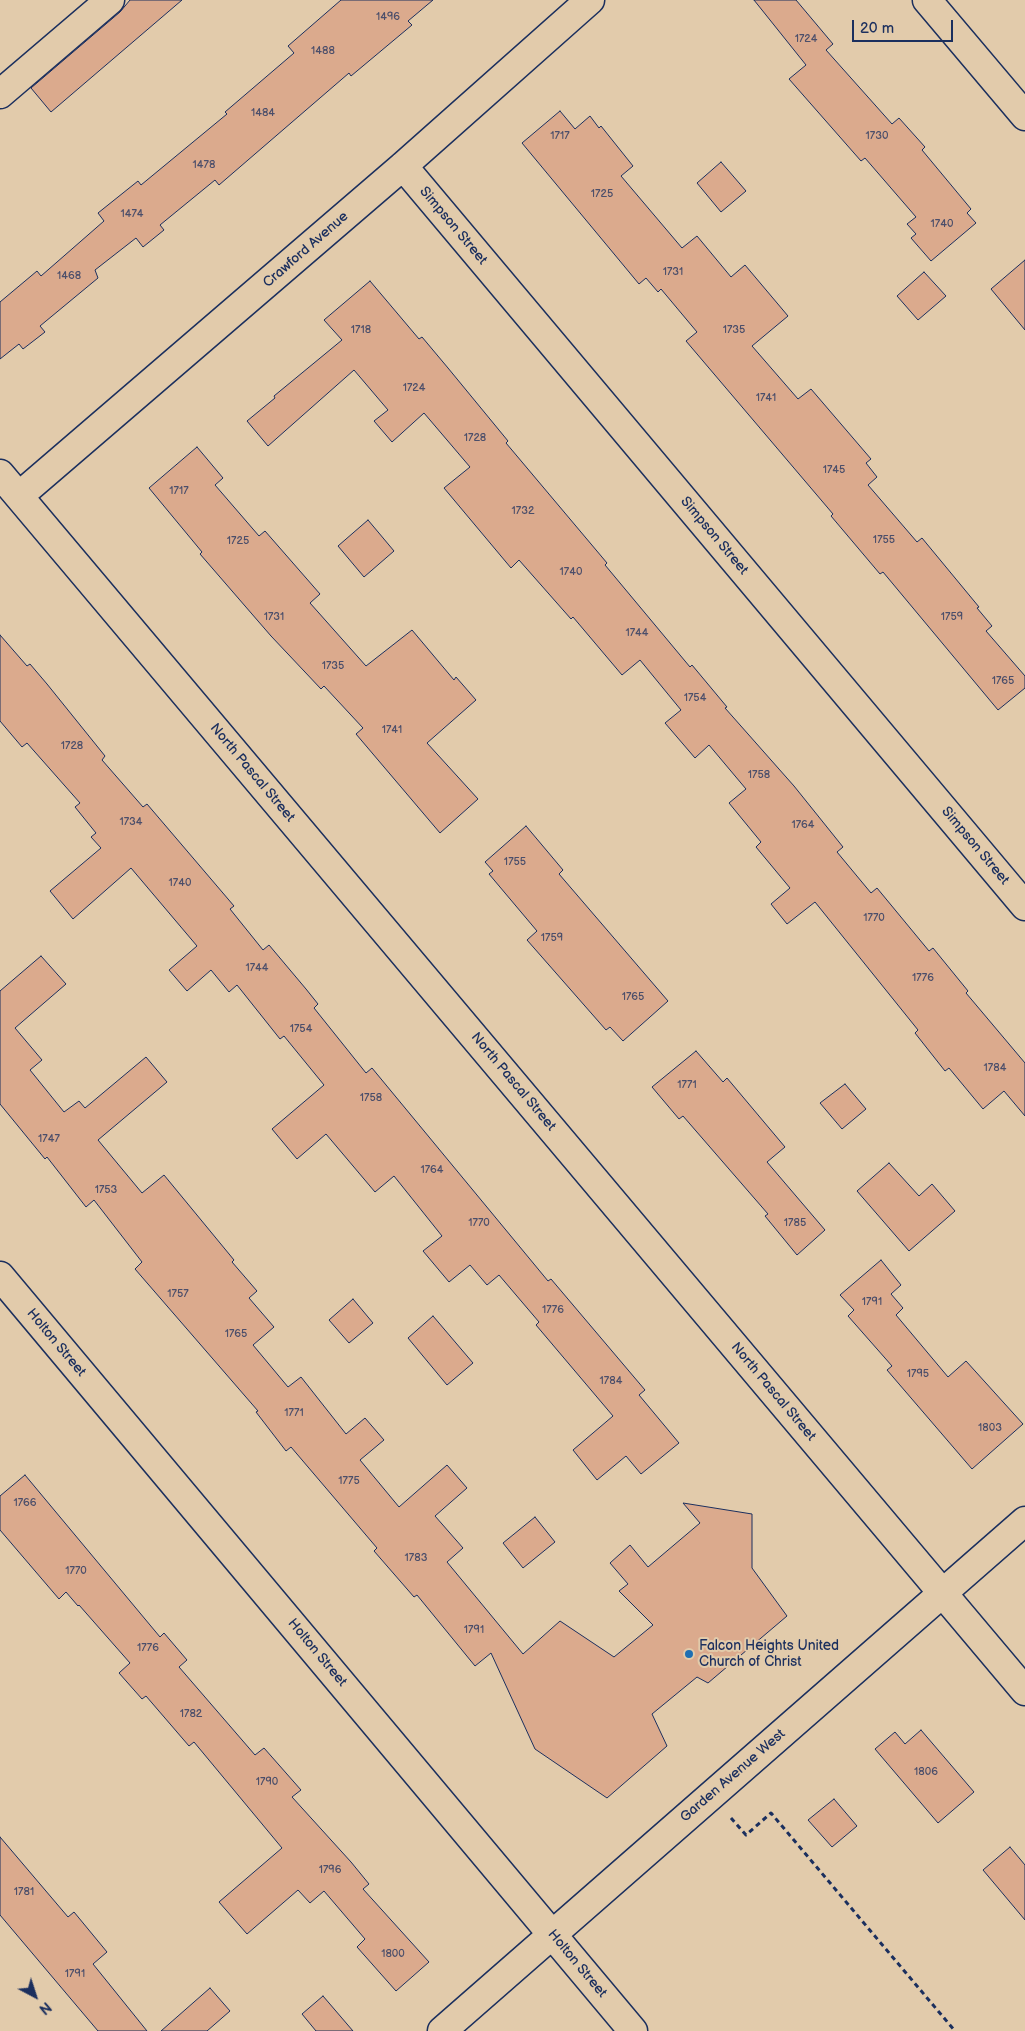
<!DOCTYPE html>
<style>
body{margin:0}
#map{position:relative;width:1025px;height:2031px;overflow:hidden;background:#e2cbab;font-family:"Balsamiq Sans",sans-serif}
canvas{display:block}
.north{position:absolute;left:10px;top:1971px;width:50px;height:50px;-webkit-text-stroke:4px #e2cbab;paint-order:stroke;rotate:140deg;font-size:14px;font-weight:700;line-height:20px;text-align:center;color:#1b2f5e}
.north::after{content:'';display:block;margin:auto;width:18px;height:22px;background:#1b2f5e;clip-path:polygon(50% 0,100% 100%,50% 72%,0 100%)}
.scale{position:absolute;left:852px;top:20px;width:101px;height:22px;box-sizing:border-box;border:2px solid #1b2f5e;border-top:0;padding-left:6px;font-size:15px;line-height:18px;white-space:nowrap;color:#1b2f5e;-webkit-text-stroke:4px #e2cbab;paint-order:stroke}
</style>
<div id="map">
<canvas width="1025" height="2031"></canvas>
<div class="north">N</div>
<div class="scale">20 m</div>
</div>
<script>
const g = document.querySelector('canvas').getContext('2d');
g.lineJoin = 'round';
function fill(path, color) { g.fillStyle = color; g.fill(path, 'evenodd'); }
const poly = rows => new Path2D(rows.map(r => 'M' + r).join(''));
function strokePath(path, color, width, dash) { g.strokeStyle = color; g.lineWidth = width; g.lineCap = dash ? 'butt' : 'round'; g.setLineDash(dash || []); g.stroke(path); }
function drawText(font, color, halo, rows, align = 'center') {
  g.font = font + ' "Balsamiq Sans",sans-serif'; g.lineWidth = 4; g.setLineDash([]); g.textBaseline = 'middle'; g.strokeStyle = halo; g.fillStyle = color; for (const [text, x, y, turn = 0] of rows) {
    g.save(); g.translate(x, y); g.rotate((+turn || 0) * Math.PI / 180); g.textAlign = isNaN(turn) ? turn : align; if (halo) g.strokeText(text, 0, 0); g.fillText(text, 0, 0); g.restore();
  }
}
const building = poly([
 [130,0,182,0,51,112,31,88,120,12,130,0],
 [341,0,433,0,408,21,412,25,351,76,349,73,219,185,215,180,160,225,164,230,143,247,136,238,95,270,98,278,40,326,45,332,23,349,19,344,0,359,0,302,37,271,41,276,104,221,98,213,138,181,141,185,227,114,225,112,294,53,288,46,341,0],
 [754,0,796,0,833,44,826,50,892,124,899,118,925,147,922,150,971,209,967,213,976,223,931,261,911,238,916,234,907,224,916,217,865,158,861,161,789,79,806,65,754,0],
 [560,111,575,129,590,116,599,128,601,126,633,166,621,176,682,248,697,236,731,277,745,265,788,316,752,346,798,399,811,389,871,459,866,463,877,477,868,485,917,542,922,538,979,607,977,608,992,626,986,631,1025,676,1025,688,998,710,883,572,880,574,831,516,833,514,686,341,697,332,661,289,658,292,646,278,639,284,522,143,560,111],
 [721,162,746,191,721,212,697,183,721,162],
 [1025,260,1025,330,991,289,1025,260],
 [924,272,946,296,918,320,897,296,924,272],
 [370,281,419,339,422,337,448,368,508,441,506,443,607,563,605,565,690,667,692,665,727,707,725,708,794,786,843,847,837,852,871,893,877,888,929,951,933,948,968,991,966,993,1025,1063,1025,1116,1004,1091,983,1109,949,1068,945,1071,915,1033,918,1030,815,902,787,924,771,904,790,888,756,847,761,842,729,803,746,789,709,745,695,758,665,723,681,710,640,660,622,675,573,617,571,619,519,560,511,568,444,488,470,467,424,413,392,442,374,421,388,410,354,370,268,446,247,421,275,398,274,396,342,340,324,320,370,281],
 [197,447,223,478,215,485,259,536,265,531,320,594,310,603,366,666,412,630,454,680,456,677,476,700,427,743,478,799,440,833,356,734,363,728,324,686,321,689,271,636,200,554,202,552,149,488,197,447],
 [368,520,394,551,364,577,338,546,368,520],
 [0,635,27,666,30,664,47,684,105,756,102,760,143,807,147,804,234,906,230,909,263,950,269,945,306,989,318,1004,314,1008,366,1073,372,1068,548,1281,551,1279,645,1390,639,1395,679,1443,641,1474,626,1456,597,1480,573,1450,613,1416,536,1325,539,1322,499,1275,487,1285,470,1265,449,1282,423,1251,442,1236,394,1176,375,1192,326,1134,297,1159,272,1129,324,1085,284,1036,280,1039,237,985,229,992,211,970,187,991,169,970,197,946,131,868,73,919,50,891,101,848,91,837,96,833,75,807,80,803,27,743,22,747,0,721,0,635],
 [526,826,563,870,559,874,668,1001,623,1041,610,1027,606,1030,527,940,537,931,489,874,493,871,485,862,526,826],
 [41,956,66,984,15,1028,42,1060,30,1070,64,1112,79,1101,85,1108,146,1057,167,1082,98,1140,142,1193,164,1175,234,1260,232,1262,257,1291,249,1298,274,1327,253,1345,288,1387,301,1377,346,1434,365,1418,384,1440,360,1460,399,1507,447,1465,467,1488,435,1516,463,1548,447,1562,523,1654,560,1621,614,1657,653,1625,619,1591,628,1584,610,1563,630,1545,648,1567,700,1523,683,1503,752,1514,752,1568,787,1616,708,1683,697,1677,652,1714,667,1746,607,1798,535,1749,491,1653,475,1666,417,1595,414,1597,374,1551,377,1548,291,1447,286,1451,256,1412,258,1411,135,1269,142,1262,94,1200,86,1207,47,1157,45,1159,0,1104,0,991,41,956],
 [696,1051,723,1082,727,1078,785,1147,767,1162,825,1230,797,1255,765,1216,768,1214,683,1116,679,1119,652,1087,696,1051],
 [845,1084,866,1109,842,1129,820,1103,845,1084],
 [889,1163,919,1196,932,1184,955,1211,909,1251,857,1191,889,1163],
 [881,1260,901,1285,891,1294,903,1308,896,1315,948,1377,966,1361,1023,1424,972,1469,887,1370,892,1366,848,1316,854,1310,840,1295,881,1260],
 [353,1299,373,1323,349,1343,329,1320,353,1299],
 [433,1316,473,1363,447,1385,408,1338,433,1316],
 [25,1475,160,1637,164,1633,187,1660,179,1667,255,1755,264,1748,301,1790,292,1797,351,1862,369,1884,363,1889,429,1962,396,1991,357,1947,365,1939,324,1891,310,1903,298,1890,247,1934,219,1902,282,1848,194,1742,189,1746,146,1696,142,1699,119,1673,130,1663,79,1605,78,1606,66,1592,59,1599,0,1530,0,1496,25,1475],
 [535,1517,555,1542,523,1568,503,1543,535,1517],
 [921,1730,974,1792,938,1823,875,1749,895,1732,905,1744,921,1730],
 [834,1799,857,1826,832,1847,808,1820,834,1799],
 [0,1837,68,1917,74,1912,107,1952,93,1964,147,2031,98,2031,0,1915,0,1837],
 [1010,1847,1025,1865,1025,1920,983,1870,1010,1847],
 [210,1988,230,2011,207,2031,161,2031,210,1988],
 [323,1996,353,2031,316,2031,302,2014,323,1996]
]);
fill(building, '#dbaa8d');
strokePath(building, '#1b2f5e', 1);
const minor = poly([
 [927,0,1025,116],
 [0,94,110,0],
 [403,166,1025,906],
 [0,474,1025,1691],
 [19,496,403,166,590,0],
 [0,1276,633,2031],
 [442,2031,1025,1521]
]);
strokePath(minor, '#1b2f5e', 31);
strokePath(poly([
 [731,1818,746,1835,771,1813,955,2031]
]), '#1b2f5e', 3, [5, 4]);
strokePath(minor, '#e2cbab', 28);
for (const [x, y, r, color] of [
 [689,1654,5,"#1f6fb2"]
]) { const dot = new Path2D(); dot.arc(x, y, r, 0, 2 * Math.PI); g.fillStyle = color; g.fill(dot); strokePath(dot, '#e2cbab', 2); }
drawText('11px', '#4b4e6a', null, [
 ["1496",388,17],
 ["1724",806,39],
 ["1488",323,51],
 ["1484",263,113],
 ["1717",560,136],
 ["1730",877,136],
 ["1478",204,165],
 ["1725",602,194],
 ["1474",132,214],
 ["1740",942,224],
 ["1731",673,272],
 ["1468",69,276],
 ["1718",361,330],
 ["1735",734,330],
 ["1724",414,388],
 ["1741",766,398],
 ["1728",475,438],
 ["1745",834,470],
 ["1717",179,491],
 ["1732",523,511],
 ["1755",884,540],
 ["1725",238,541],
 ["1740",571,572],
 ["1731",274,617],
 ["1759",952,617],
 ["1744",637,633],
 ["1735",333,666],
 ["1765",1003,681],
 ["1754",695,698],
 ["1741",392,730],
 ["1728",72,746],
 ["1758",759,775],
 ["1734",131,822],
 ["1764",803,825],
 ["1755",515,862],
 ["1740",180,883],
 ["1770",874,918],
 ["1759",552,938],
 ["1744",257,968],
 ["1776",923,978],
 ["1765",633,997],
 ["1754",301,1029],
 ["1784",995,1068],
 ["1771",687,1085],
 ["1758",371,1098],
 ["1747",49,1139],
 ["1764",432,1170],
 ["1753",106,1190],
 ["1770",479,1223],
 ["1785",795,1223],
 ["1757",178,1294],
 ["1791",872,1302],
 ["1776",553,1310],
 ["1765",236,1334],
 ["1795",918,1374],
 ["1784",611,1381],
 ["1771",294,1413],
 ["1803",990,1428],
 ["1775",349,1481],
 ["1766",25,1503],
 ["1783",416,1558],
 ["1770",76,1571],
 ["1791",474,1630],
 ["1776",148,1648],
 ["1782",191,1714],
 ["1806",926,1772],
 ["1790",267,1782],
 ["1796",330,1870],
 ["1781",24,1892],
 ["1800",393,1954],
 ["1791",75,1974]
]);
drawText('14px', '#1b2f5e', '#e2cbab', [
 ["Simpson Street",453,226,50],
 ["Crawford Avenue",306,250,-41],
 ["Simpson Street",714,536,50],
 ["North Pascal Street",252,773,50],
 ["Simpson Street",975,846,50],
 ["North Pascal Street",513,1082,50],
 ["Holton Street",56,1343,50],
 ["North Pascal Street",773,1392,50],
 ["Holton Street",317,1653,50],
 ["Garden Avenue West",733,1776,-41],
 ["Holton Street",577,1964,50]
]);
drawText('14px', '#1b2f5e', '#e2cbab', [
 ["Falcon Heights United",699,1646],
 ["Church of Christ",699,1662]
], 'left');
</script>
